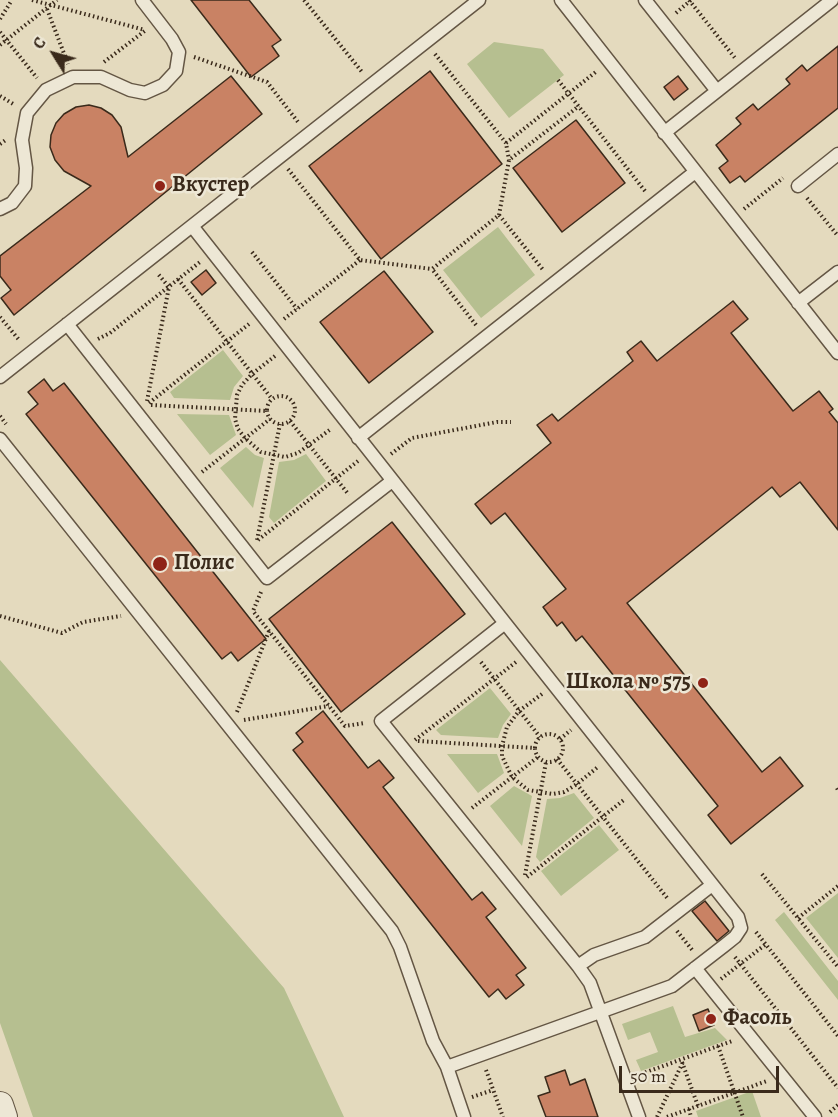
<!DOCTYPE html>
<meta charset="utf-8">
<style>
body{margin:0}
#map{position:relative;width:838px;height:1117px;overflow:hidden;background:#e4dabe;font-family:Alegreya,serif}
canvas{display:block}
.north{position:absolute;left:24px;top:24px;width:60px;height:60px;-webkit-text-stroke:4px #ede7d5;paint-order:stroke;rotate:307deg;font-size:16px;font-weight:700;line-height:24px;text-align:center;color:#3a2a1b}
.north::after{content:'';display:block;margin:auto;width:21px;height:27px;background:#3a2a1b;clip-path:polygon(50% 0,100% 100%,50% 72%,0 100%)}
.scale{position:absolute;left:619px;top:1066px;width:160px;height:27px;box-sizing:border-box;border:3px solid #3a2a1b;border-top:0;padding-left:8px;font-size:18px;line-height:21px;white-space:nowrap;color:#3a2a1b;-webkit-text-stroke:4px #ede7d5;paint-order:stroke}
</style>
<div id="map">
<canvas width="838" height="1117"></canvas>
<div class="north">С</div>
<div class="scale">50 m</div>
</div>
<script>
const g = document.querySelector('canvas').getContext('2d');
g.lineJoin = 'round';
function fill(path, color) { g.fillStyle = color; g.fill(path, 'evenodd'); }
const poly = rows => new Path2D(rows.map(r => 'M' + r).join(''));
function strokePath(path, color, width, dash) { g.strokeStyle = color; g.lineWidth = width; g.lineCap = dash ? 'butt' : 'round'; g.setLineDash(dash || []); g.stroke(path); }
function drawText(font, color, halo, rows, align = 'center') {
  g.font = font + ' Alegreya,serif'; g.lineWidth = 5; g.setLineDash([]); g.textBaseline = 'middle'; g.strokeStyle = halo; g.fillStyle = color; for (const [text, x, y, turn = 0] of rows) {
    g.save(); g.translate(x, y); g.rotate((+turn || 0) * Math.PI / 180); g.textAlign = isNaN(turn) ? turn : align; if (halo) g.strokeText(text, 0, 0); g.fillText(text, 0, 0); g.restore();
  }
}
fill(poly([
 [494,42,543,49,564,75,509,118,467,64],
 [498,227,535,275,481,318,443,270],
 [223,350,243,376,234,387,230,400,174,398,170,392],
 [177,414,229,415,236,435,210,455],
 [246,447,255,455,264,458,253,508,220,468],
 [306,454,326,481,274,523,269,517,279,462,294,460],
 [0,660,284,988,344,1117,33,1117,0,1023],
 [490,688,511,714,503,725,498,738,441,735,436,730],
 [447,754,497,754,504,773,478,793],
 [514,786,532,796,522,846,490,806],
 [574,793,594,818,540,862,536,857,547,799,560,798],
 [599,825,619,850,561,896,541,871],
 [838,893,838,958,806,918],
 [784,912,838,981,838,1000,775,920],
 [673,1006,685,1037,715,1028,727,1040,641,1071,636,1060,658,1052,650,1032,628,1040,622,1024],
 [752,1091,761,1117,698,1117,696,1111]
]), '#b6bf90');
const building = poly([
 [191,0,249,0,281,40,272,46,279,56,251,77,191,0],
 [838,46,838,108,745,182,740,176,730,183,719,168,728,161,716,145,741,124,736,118,753,104,758,110,790,84,786,79,802,65,807,71,838,46],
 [430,71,502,164,381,259,309,166,430,71],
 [231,76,262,114,14,315,1,298,11,290,0,276,0,256,91,186,64,171,55,160,50,147,51,135,56,123,64,114,76,107,89,105,101,108,112,115,121,127,128,157,231,76],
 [678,76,688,89,674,100,664,87,678,76],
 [576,120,625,183,562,232,513,168,576,120],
 [206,270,216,283,202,295,191,282,206,270],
 [384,271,433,332,369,383,320,322,384,271],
 [733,301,748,319,731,333,793,411,819,391,833,409,829,412,838,423,838,530,800,482,780,497,772,487,627,603,762,772,780,757,803,786,731,844,708,815,718,806,582,636,576,641,562,622,557,626,543,607,566,589,505,513,491,524,475,504,551,443,537,425,552,414,558,421,633,361,627,352,641,341,657,361,733,301],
 [44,379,53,391,64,383,266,639,238,661,231,652,222,659,26,414,38,404,28,392,44,379],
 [392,522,465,614,341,712,269,619,392,522],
 [323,711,368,768,379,760,394,778,383,787,472,900,482,892,496,909,486,917,526,968,516,975,524,985,506,999,498,989,489,997,293,750,303,742,296,733,323,711],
 [705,901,729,931,717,941,692,911,705,901],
 [708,1009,714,1025,699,1031,693,1015,708,1009],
 [565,1070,570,1085,585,1079,598,1117,546,1117,538,1096,550,1092,545,1077,565,1070]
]);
fill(building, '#c98264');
strokePath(building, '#3a2a1b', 1.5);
const lane = poly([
 [561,0,838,353],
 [645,0,717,91],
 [664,133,832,0],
 [798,186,838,154],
 [0,209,12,203,25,186,26,168,22,140,27,113,46,90,73,77,101,77,130,90,145,93,163,85,176,71,179,52,172,39,142,0],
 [192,226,505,623,381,721,578,966,590,983,639,1117],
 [798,303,838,272],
 [67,324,267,578,392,481],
 [0,377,479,0],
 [358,438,695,172],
 [0,439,392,931,400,947,433,1041,447,1067,464,1117],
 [578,966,594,955,645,937,712,885],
 [695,968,815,1117],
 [447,1067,672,986,725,945,735,937,741,928,738,917,505,623]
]);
const street = poly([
 [0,1105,4,1117]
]);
strokePath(lane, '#645644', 15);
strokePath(street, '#645644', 28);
strokePath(poly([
 [32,0,145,30],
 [304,0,362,72],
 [689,0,735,58],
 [47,9,68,64],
 [676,13,691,0],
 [0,19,12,0],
 [0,32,37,78],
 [0,45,57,0],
 [435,54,506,143,509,160],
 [194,57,267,82,298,122],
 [104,62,146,30],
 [558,80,645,191],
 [0,96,15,105],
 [506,143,597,71],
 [0,144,7,139],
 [288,169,360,260,432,269],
 [807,198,838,236],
 [744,209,783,178],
 [499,215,509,160,579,106],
 [252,252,297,309],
 [178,279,272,399],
 [0,317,20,341],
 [284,319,360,260],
 [476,325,432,269,499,215,544,271],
 [98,339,110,333,200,262],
 [275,356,252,374,242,385,237,395,235,419,238,429,245,438,261,452,285,457,298,453,331,429],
 '267 410a14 14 0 1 1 28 0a14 14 0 1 1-28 0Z',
 [147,401,169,287,158,274],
 [149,403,249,324],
 [151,405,267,411],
 [0,416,6,424],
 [290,421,349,495],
 [391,454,412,438,497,422,511,422],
 [202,472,270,419],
 [257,540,280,424],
 [258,540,358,461],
 [261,592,253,611,345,726,365,723],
 [0,616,62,633,83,622,121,616],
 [481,662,540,737],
 [542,694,519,711,507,727,502,746,502,756,512,777,528,790,553,794,564,792,577,784,599,766],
 [237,712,269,631],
 [244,720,329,706],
 '535 748a14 14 0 1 1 28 0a14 14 0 1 1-28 0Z',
 [560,739,571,730],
 [415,740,516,662],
 [418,741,534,748],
 [557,759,668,899],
 [837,788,838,790],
 [472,808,538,757],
 [762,874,838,967],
 [525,875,546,762],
 [527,877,625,799],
 [798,918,838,886],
 [677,931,693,951],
 [756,932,838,1036],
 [735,957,838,1088],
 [721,979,766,944],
 [718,1046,743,1117],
 [682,1062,698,1106],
 [486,1070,503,1117],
 [641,1074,732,1041],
 [472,1097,493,1090],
 [689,1109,691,1117],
 [830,1112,838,1105],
 [657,1117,683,1062],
 [667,1117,767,1081]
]), '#3a2a1b', 4, [1.5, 3]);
strokePath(lane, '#ede7d5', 12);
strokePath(street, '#ede7d5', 26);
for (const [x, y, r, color] of [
 [160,186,6,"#8f2418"],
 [160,564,8,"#8f2418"],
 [703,683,6,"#8f2418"],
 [711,1019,6,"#8f2418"]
]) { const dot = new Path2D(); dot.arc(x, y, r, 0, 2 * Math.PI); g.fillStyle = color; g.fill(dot); strokePath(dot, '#ede7d5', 2); }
drawText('bold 22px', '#3a2a1b', '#ede7d5', [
 ["Вкустер",172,186],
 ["Полис",174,564],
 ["Школа № 575",691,683,"right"],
 ["Фасоль",723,1019]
], 'left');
</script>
